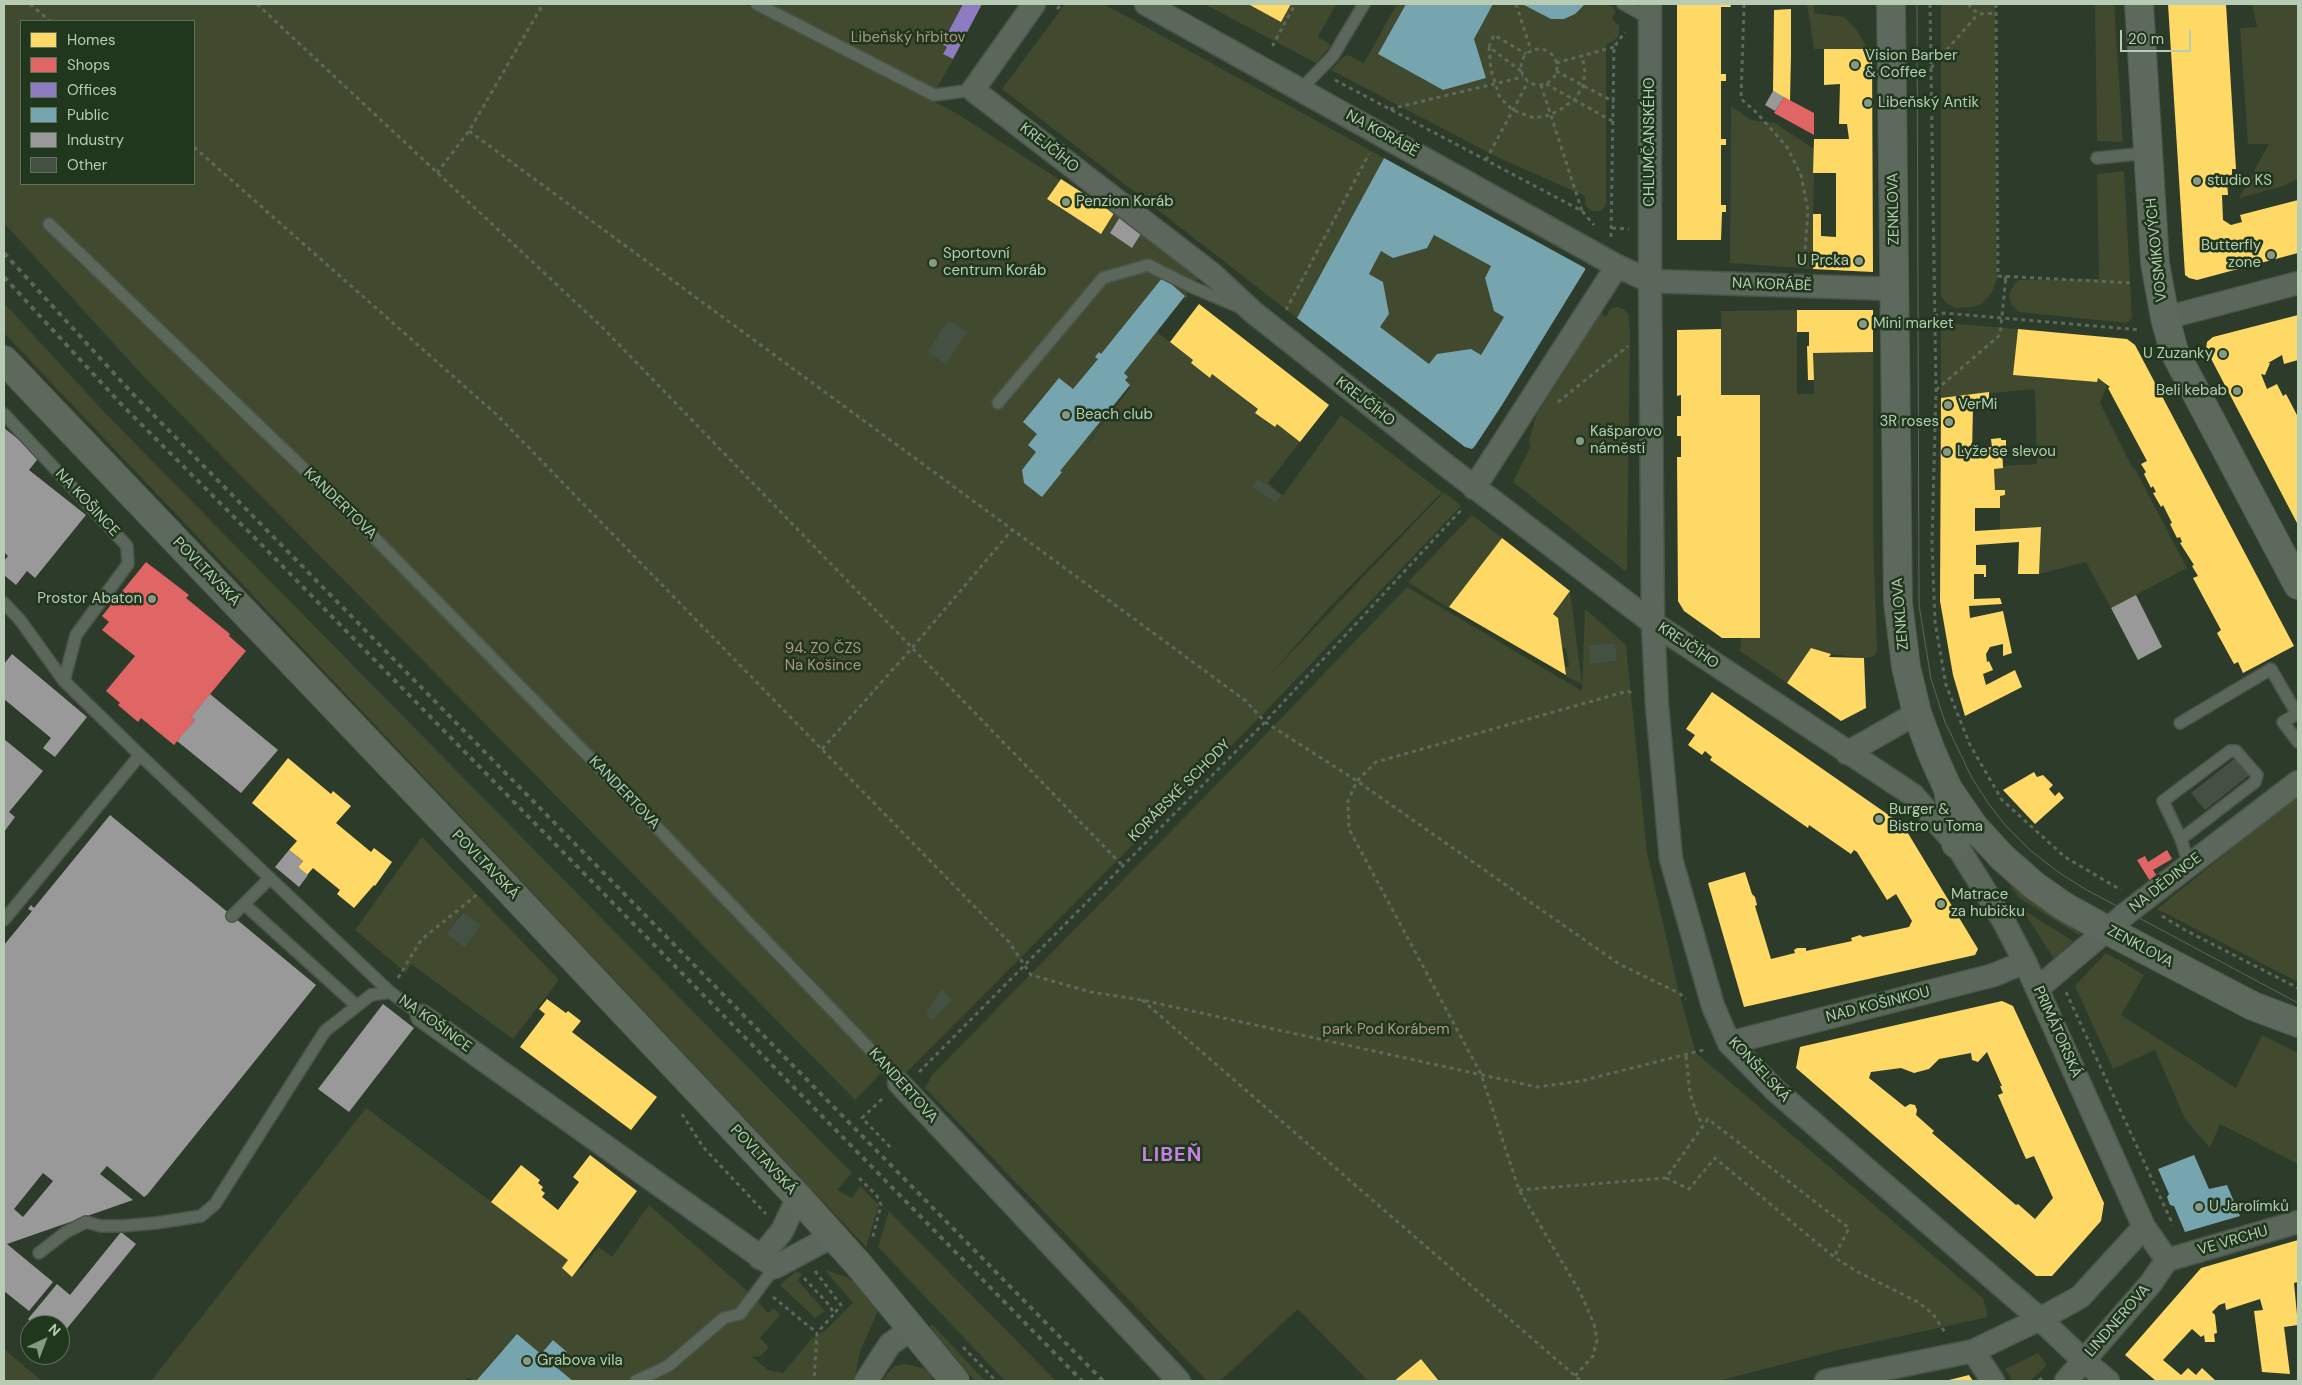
<!DOCTYPE html>
<meta charset="utf-8">
<style>
body{margin:0}
#map{position:relative;width:2302px;height:1385px;overflow:hidden;background:#2d3b2a;font-family:"DM Sans",sans-serif}
canvas{display:block}
.frame{position:absolute;inset:0;border:5px solid #b7cbb5;pointer-events:none}
.legend{position:absolute;left:20px;top:20px;width:175px;height:165px;box-sizing:border-box;background:#20361d;border:1px solid #5c725a;margin:0;padding:6px 9px;list-style:none;font-size:15px;color:#b7cbb5}
.legend li{display:flex;align-items:center;gap:10px;height:25px}
.legend b{width:25px;border:1px solid #5c725a}
.north{position:absolute;left:20px;top:1315px;width:50px;height:50px;box-sizing:border-box;background:#20361d;border:1px solid #5c725a;border-radius:50%;rotate:43deg;font-size:14px;font-weight:700;line-height:20px;text-align:center;color:#b7cbb5}
.north::after{content:'';display:block;margin:auto;width:18px;height:22px;background:#879984;clip-path:polygon(50% 0,100% 100%,50% 72%,0 100%)}
.scale{position:absolute;left:2120px;top:30px;width:71px;height:22px;box-sizing:border-box;border:2px solid #b7cbb5;border-top:0;padding-left:6px;font-size:15px;line-height:18px;white-space:nowrap;color:#b7cbb5;-webkit-text-stroke:4px #20361d;paint-order:stroke}
</style>
<div id="map">
<canvas width="2302" height="1385"></canvas>
<div class="frame"></div>
<ul class="legend">
<li><b style="height:14px;background:#ffd966"></b>Homes</li>
<li><b style="height:14px;background:#e06666"></b>Shops</li>
<li><b style="height:14px;background:#8e7cc3"></b>Offices</li>
<li><b style="height:14px;background:#76a5af"></b>Public</li>
<li><b style="height:14px;background:#999"></b>Industry</li>
<li><b style="height:14px;background:#445042"></b>Other</li>
</ul>
<div class="north">N</div>
<div class="scale">20 m</div>
</div>
<script>
const g = document.querySelector('canvas').getContext('2d');
g.lineJoin = 'round';
function fill(path, color) { g.fillStyle = color; g.fill(path, 'evenodd'); }
const poly = rows => new Path2D(rows.map(r => 'M' + r).join(''));
function strokePath(path, color, width, dash) { g.strokeStyle = color; g.lineWidth = width; g.lineCap = dash ? 'butt' : 'round'; g.setLineDash(dash || []); g.stroke(path); }
function drawText(font, color, halo, rows, align = 'center') {
  g.font = font + ' "DM Sans",sans-serif'; g.lineWidth = 5; g.setLineDash([]); g.textBaseline = 'middle'; g.strokeStyle = halo; g.fillStyle = color; for (const [text, x, y, turn = 0] of rows) {
    g.save(); g.translate(x, y); g.rotate((+turn || 0) * Math.PI / 180); g.textAlign = isNaN(turn) ? turn : align; if (halo) g.strokeText(text, 0, 0); g.fillText(text, 0, 0); g.restore();
  }
}
fill(poly([
 [4,4,745,4,956,113,1197,268,1199,277,1186,294,1188,296,1186,299,1184,297,1157,332,1193,360,1191,363,1210,378,1213,374,1258,409,1256,413,1274,427,1277,424,1300,442,1268,483,1283,495,1341,415,1442,492,1327,610,1268,677,1444,492,1461,506,1265,712,904,1075,892,1062,855,1100,145,378,4,223],
 [21,21,194,21,194,184,21,184],
 [1129,386,1130,388,1078,456],
 [1259,479,1282,494,1276,503,1252,487],
 [770,4,963,4,942,44,947,47,943,54,953,59,984,4,936,90],
 [1065,4,1104,4,1384,158,1297,318,1002,89],
 [1204,4,1248,4,1281,21,1291,4,1336,4,1318,37,1330,44,1330,47,1316,63],
 [1397,4,1406,4,1378,54,1443,90,1486,78,1474,39,1493,4,1522,4,1551,19,1564,19,1586,4,1606,4,1613,7,1615,12,1612,19,1619,25,1619,36,1612,42,1606,45,1606,204,1604,208,1600,211,1591,211,1585,205,1585,196,1497,157,1331,70,1344,56,1348,55,1364,63],
 [1807,4,1814,4,1814,13,1844,17,1856,29,1868,49,1814,49],
 [1941,4,1995,4,1997,280,1992,292,1982,304,1973,307,1956,308,1946,303,1941,295],
 [2095,4,2114,4,2123,142,2097,141],
 [2252,4,2298,4,2298,179,2280,187,2239,198,2269,144,2248,144,2240,28,2257,27],
 [1731,106,1751,120,1775,123,1814,149,1813,269,1730,263],
 [2124,171,2132,318,2126,323,2019,312,2012,305,2009,298,2011,289,2018,280,2099,279,2097,174],
 [1434,235,1491,266,1485,278,1494,310,1504,317,1481,355,1429,364,1380,327,1389,314,1383,282,1369,274,1381,251],
 [4,303,107,415,852,1173,837,1190,852,1198,860,1186,879,1205,866,1247,214,554,4,333],
 [1617,307,1623,309,1629,315,1630,339,1627,568,1625,571,1513,482,1530,448,1529,441,1536,416,1601,313,1606,317,1610,309],
 [1797,310,1797,394,1814,394,1813,353,1873,352,1873,528,1877,651,1873,657,1864,658,1831,654,1812,648,1787,683,1740,651,1741,638,1760,638,1760,396,1721,395,1721,311],
 [1948,323,2018,329,2014,375,2097,382,2098,379,2105,383,2107,386,2100,403,2133,469,2135,469,2187,568,2111,608,2086,562,2039,574,2041,528,2000,530,2000,496,2005,495,2005,490,1995,490,1994,469,2002,466,2037,464,2035,389,1941,398,1941,330],
 [1472,515,1502,538,1449,608,1408,582],
 [1407,587,1582,691,1585,609,1626,645,1647,853,1679,993,1696,1053,1983,1298,1988,1317,1834,1351,1718,1381,1441,1381,1421,1359,1393,1381,1368,1381,1298,1309,1220,1381,1206,1380,925,1088,932,1075,1269,731],
 [1615,643,1616,661,1591,664,1589,645],
 [1570,591,1582,684,1566,676,1565,667,1569,666,1566,648,1562,648,1558,618,1553,614],
 [2298,799,2298,982,2157,909,2291,801],
 [422,837,559,980,513,1039,411,964,406,973,355,930],
 [462,912,481,925,465,948,446,934],
 [1994,862,2082,932,2079,935,2019,898],
 [2022,909,2073,941,2054,959],
 [2106,953,2144,975,2121,1015,2236,1088,2262,1035,2298,1053,2298,1164,2220,1124,2210,1148,2185,1119,2155,1050,2113,1069,2075,986],
 [366,1108,581,1269,599,1247,612,1257,649,1205,754,1297,768,1313,774,1308,780,1315,760,1338,769,1347,761,1356,752,1357,768,1370,783,1373,811,1339,827,1329,853,1303,825,1270,847,1277,862,1289,879,1308,860,1352,854,1381,573,1381,556,1367,567,1352,553,1340,541,1354,503,1349,476,1381,468,1378,465,1381,151,1381],
 [889,1211,1056,1381,1005,1381,878,1247],
 [795,1272,802,1273,798,1281,825,1311,815,1318,780,1285],
 [932,1324,985,1381,975,1381,930,1328],
 [4,1349,42,1381,4,1381],
 [2038,1353,2047,1365,2030,1381,2013,1381,2005,1369],
 [906,1364,926,1369,934,1381,882,1381,894,1366]
]), '#41492f');
fill(poly([
 [1248,4,1291,4,1281,22],
 [1677,4,1730,4,1731,7,1721,7,1721,74,1726,74,1726,81,1721,81,1721,139,1726,139,1726,145,1721,145,1721,205,1726,205,1726,212,1722,212,1721,240,1677,240],
 [2168,4,2226,4,2236,169,2232,169,2232,181,2227,181,2228,195,2222,195,2223,220,2231,225,2242,222,2240,215,2298,200,2298,253,2197,280,2189,278,2185,275],
 [1791,9,1791,55,1790,101,1773,91,1774,10],
 [1824,49,1872,49,1873,272,1813,269,1813,214,1821,214,1821,236,1836,237,1836,173,1813,173,1814,139,1849,139,1847,124,1839,124,1840,84,1824,85],
 [1061,179,1114,213,1101,234,1047,199],
 [1199,304,1329,405,1300,442,1277,424,1275,427,1255,413,1258,409,1212,374,1210,378,1191,363,1193,360,1170,342],
 [1797,310,1873,310,1873,352,1813,353,1814,380,1808,380,1807,346,1809,346,1809,332,1797,332],
 [2298,315,2298,360,2284,364,2282,355,2268,363,2270,363,2265,375,2261,374,2267,389,2277,384,2283,396,2286,394,2298,417,2298,525,2206,349,2207,342,2213,337],
 [1721,329,1721,395,1760,395,1760,638,1722,638,1684,611,1678,601,1677,457,1681,457,1681,436,1677,436,1677,416,1681,416,1681,395,1677,396,1677,330],
 [2018,329,2127,339,2135,345,2294,646,2243,673,2238,662,2234,664,2217,633,2221,630,2193,578,2198,576,2192,566,2194,565,2180,543,2182,542,2180,537,2177,538,2170,524,2172,523,2163,505,2161,507,2153,493,2156,492,2153,486,2151,488,2144,474,2146,472,2141,464,2147,461,2108,388,2110,387,2098,378,2097,382,2013,375],
 [1989,392,1989,405,1973,407,1972,452,1986,451,1986,448,1992,447,1991,439,2001,438,2001,440,2006,440,2006,447,2002,447,2003,468,1994,469,1995,490,2005,490,2005,495,2000,496,2000,508,1975,508,1975,531,2041,527,2039,574,2018,574,2019,542,1976,545,1976,565,1986,565,1986,577,1984,577,1984,574,1974,574,1974,599,2000,598,2002,604,1969,606,1970,618,2003,611,2012,653,2003,656,2003,644,1990,647,1986,654,1987,662,1989,661,1993,670,1983,674,1986,685,2015,670,2022,687,1965,716,1953,675,1940,601,1941,398],
 [1502,538,1570,591,1553,614,1558,618,1566,675,1449,607],
 [1811,648,1831,654,1829,657,1864,658,1866,708,1841,721,1787,683],
 [1712,692,1903,825,1978,949,1975,955,1744,1007,1708,883,1745,872,1752,894,1755,897,1757,905,1755,906,1771,959,1795,953,1794,950,1797,948,1806,948,1806,951,1852,941,1851,938,1860,935,1863,937,1909,927,1912,921,1896,894,1887,900,1857,852,1854,850,1851,854,1809,825,1808,828,1710,760,1712,757,1705,751,1702,755,1688,745,1695,735,1686,729],
 [288,758,331,794,333,791,351,806,336,823,371,852,374,848,392,862,375,886,374,885,354,908,337,894,340,890,313,868,307,875,298,867,303,861,289,850,297,841,252,803],
 [2034,772,2037,777,2043,775,2053,785,2049,789,2055,796,2059,792,2064,798,2035,824,2003,790],
 [547,999,566,1013,568,1011,581,1021,572,1032,657,1097,631,1130,520,1047,545,1014,539,1009],
 [2002,1001,2013,1006,2104,1203,2101,1221,2052,1276,2036,1276,1796,1068,1800,1047,1804,1046],
 [1987,1052,2002,1086,2000,1086,2003,1093,1998,1095,2021,1148,2026,1159,2034,1156,2053,1198,2035,1219,2018,1204,2016,1205,1932,1133,1934,1131,1916,1115,1917,1110,1915,1105,1910,1104,1905,1107,1869,1078,1871,1072,1901,1068,1914,1073,1929,1069,1939,1059,1971,1053,1972,1060,1978,1062],
 [590,1155,637,1191,572,1277,562,1268,568,1260,491,1202,521,1165,540,1180,538,1183,543,1187,541,1190,545,1193,542,1197,558,1210,579,1182,573,1177],
 [2298,1240,2298,1282,2294,1283,2298,1325,2284,1327,2290,1374,2262,1372,2254,1311,2263,1310,2260,1299,2226,1310,2225,1303,2219,1305,2212,1312,2215,1315,2217,1333,2214,1334,2215,1342,2205,1342,2204,1335,2201,1337,2192,1329,2163,1360,2181,1375,2188,1368,2196,1375,2202,1368,2216,1381,2156,1381,2125,1355,2201,1268],
 [1421,1359,1439,1381,1394,1381],
 [1969,1375,1973,1381,1945,1381]
]), '#ffd966');
fill(poly([
 [1784,97,1814,113,1814,135,1774,113],
 [146,562,189,595,186,598,230,634,229,636,246,651,191,717,195,720,174,745,141,718,138,722,118,705,120,703,106,691,135,656,102,630,109,622,102,616],
 [2167,850,2172,859,2153,870,2157,876,2150,881,2137,860,2145,856,2148,862]
]), '#e06666');
fill(poly([
 [963,4,982,4,953,59,943,54,947,47,942,44]
]), '#8e7cc3');
fill(poly([
 [1406,4,1493,4,1474,39,1486,78,1443,90,1378,54],
 [1522,4,1585,4,1575,14,1564,19,1551,19],
 [1384,158,1585,268,1585,270,1502,405,1475,446,1472,449,1465,447,1297,318],
 [1434,235,1491,266,1485,278,1494,311,1504,317,1481,355,1471,349,1437,354,1429,364,1380,327,1389,314,1383,282,1369,274,1381,251,1393,258,1427,248],
 [1163,277,1185,296,1124,373,1128,377,1125,380,1130,385,1060,471,1062,472,1042,497,1024,483,1022,470,1036,452,1028,445,1037,434,1023,422,1059,378,1073,389,1098,359,1095,357,1099,352,1101,354],
 [2194,1155,2209,1189,2227,1185,2240,1216,2185,1232,2174,1206,2170,1205,2167,1197,2169,1194,2158,1169],
 [517,1334,541,1354,553,1340,567,1352,556,1367,573,1381,476,1381]
]), '#76a5af');
fill(poly([
 [1773,91,1784,97,1775,111,1765,105],
 [1120,217,1142,232,1132,248,1110,233],
 [4,428,40,456,29,470,86,515,35,578,27,571,16,585,4,575,4,561,8,556,4,552],
 [2136,595,2162,647,2138,660,2111,608],
 [12,654,87,717,55,757,43,748,51,738,4,699,4,664],
 [210,694,278,750,241,793,177,741,195,720,191,717],
 [4,739,43,771,9,812,15,817,4,832],
 [110,815,316,985,147,1195,144,1197,107,1166,100,1174,133,1200,7,1244,53,1282,29,1311,4,1291,4,945,32,911,28,909,31,905,34,908],
 [43,1173,53,1181,23,1217,14,1209],
 [289,850,303,861,298,867,308,875,299,887,275,867],
 [383,1004,414,1028,349,1112,318,1089],
 [121,1232,136,1244,60,1337,60,1325,35,1325,28,1319,57,1284,70,1295]
]), '#999');
fill(poly([
 [948,320,967,332,946,364,928,352],
 [1258,478,1282,495,1276,503,1252,487],
 [1615,643,1617,661,1590,664,1589,645],
 [2243,752,2257,769,2205,810,2191,793],
 [463,912,481,925,465,948,446,934],
 [942,989,952,1000,932,1020,926,1014]
]), '#445042');
const service = poly([
 [757,4,934,95,973,90],
 [1623,4,1650,19],
 [1301,89,1333,56,1364,4],
 [2097,158,2148,153],
 [49,224,356,519,599,767,887,1067,899,1083],
 [998,403,1103,278,1148,265,1192,287,1237,306],
 [4,414,127,546,128,564,76,635,64,681],
 [4,603,20,620,64,681,140,755],
 [2180,723,2271,669,2297,714,2283,722,2298,742],
 [2181,839,2163,801,2230,751,2236,751,2257,775,2255,782,2181,839,2189,865],
 [244,904,357,1006],
 [232,916,270,878],
 [4,920,140,755,390,992,422,1016],
 [39,1253,66,1232,86,1222,101,1226,122,1226,156,1223,201,1216,215,1204,325,1031,371,995,390,992],
 [636,1381,668,1366,724,1318,740,1314,775,1267]
]);
const minor = poly([
 [1034,4,973,90,1212,274,1253,312,1447,466,1653,623,1913,795,1956,844,2003,920,2025,962,2144,1227,2167,1260],
 [1146,4,1617,266,1650,281,1894,289],
 [1650,4,1650,281,1653,623,1657,706,1671,859,1713,1006,1729,1043,1776,1091,2040,1319,2084,1361,2108,1381],
 [2165,318,2298,283],
 [1474,488,1617,266],
 [1847,753,1917,713],
 [2037,989,2128,912,2298,782],
 [422,1016,775,1267,833,1236],
 [1729,1043,1994,975,2025,962],
 [899,1083,1179,1381],
 [760,1258,782,1231,798,1197],
 [2167,1260,2298,1222],
 [1973,1351,1993,1381],
 [866,1381,890,1344,912,1329],
 [1826,1381,1973,1351,2040,1319,2080,1297,2144,1227],
 [2066,1381,2151,1283,2167,1260]
]);
const primary = poly([
 [1891,4,1898,602,1906,667,1917,713,1931,751,1948,789,1975,828,2003,858,2035,886,2065,907,2107,930,2253,1006,2298,1023],
 [2139,4,2155,263,2165,318,2174,351,2298,585],
 [4,360,493,873,798,1197,859,1265,955,1381],
 [1949,795,1956,844]
]);
strokePath(service, '#4a5549', 14);
strokePath(minor, '#4a5549', 25);
strokePath(primary, '#4a5748', 30);
strokePath(poly([
 [30,4,50,21],
 [257,4,602,327,1122,865],
 [1516,4,1531,50],
 [1744,4,1741,99,1755,111,1787,147,1801,175,1808,211,1804,263],
 [1930,4,1936,391,1932,543,1935,622,1946,685,1970,745,2002,800,2065,857,2121,890],
 [1968,4,1978,14,1996,13],
 [1996,4,1998,276,2133,283],
 [1057,9,1062,4],
 [1274,46,1273,45,1295,4],
 [1489,47,1494,35,1526,54],
 '1521 67a18 18 0 1 1 36 0a18 18 0 1 1-36 0Z',
 [1556,63,1614,47],
 [1931,68,1978,14],
 [1521,71,1489,47,1491,70,1500,98,1513,110,1534,118,1550,115,1563,108,1575,99,1583,86,1585,72,1582,56],
 [1556,71,1614,102],
 [1335,80,1582,211,1594,225],
 [1546,84,1614,122],
 [1541,85,1582,211],
 [1390,109,1523,77],
 [469,131,1246,701,1265,722,1357,781,1619,964,1679,993,1686,999],
 [194,147,497,415,1009,942,1031,975,1091,992,1142,1000,1537,1087,1581,1081,1707,1049],
 [1486,160,1528,82],
 [437,173,469,131,543,4],
 [1612,228,1629,229],
 [1611,237,1614,47,1625,32],
 [1286,310,1369,154],
 [1934,316,1944,313,2141,330],
 [1936,390,2000,335,2006,276,2005,280],
 [1558,402,1628,346],
 [822,749,912,648,1012,530],
 [2162,916,2185,930,2298,988],
 [398,978,421,940,479,893],
 [2066,992,2173,1225],
 [1142,1000,1581,1381],
 [1686,1056,1690,1093,1697,1115,1703,1125],
 [919,1072,1265,722,1463,508],
 [882,1099,862,1118,891,1148],
 [682,1114,703,1147,766,1214],
 [859,1178,877,1196,881,1205,872,1240],
 [1666,1178,1689,1189,1715,1158,1834,1257,1856,1271,1918,1302,1933,1314,1946,1334],
 [1519,1190,1666,1178,1708,1119,1849,1228,1834,1257],
 [815,1271,841,1305,834,1314],
 [804,1278,830,1306,834,1314,817,1333,814,1381],
 [773,1297,817,1333],
 [963,1347,996,1381],
 [1575,1376,1593,1356,1597,1340,1594,1324,1580,1292,1519,1190,1481,1074,1349,829,1348,801,1357,781,1376,762,1628,691,1634,695],
 [2039,1381,2044,1376]
]), '#5d685b', 3, [4, 4]);
strokePath(service, '#5c675b', 11);
strokePath(minor, '#5c675b', 22);
strokePath(primary, '#5e695d', 28);
strokePath(poly([
 [1904,4,1908,606,1920,682,1932,724,1960,782,1976,807,1997,834,2049,881,2079,900,2298,1015],
 [1917,4,1919,605,1931,679,1945,722,1972,778,1988,803,2006,826,2030,850,2058,872,2085,889,2298,1003]
]), '#5c675a', 1);
strokePath(poly([
 [4,253,131,392,1103,1381],
 [4,277,121,404,253,536,1082,1381]
]), '#5c675a', 4, [5, 5]);
for (const [x, y, r, color] of [
 [1855,65,5,"#879984"],
 [1868,103,5,"#879984"],
 [2197,181,5,"#879984"],
 [1066,202,5,"#879984"],
 [2271,255,5,"#879984"],
 [1859,261,5,"#879984"],
 [933,263,5,"#879984"],
 [1863,324,5,"#879984"],
 [2223,354,5,"#879984"],
 [2237,391,5,"#879984"],
 [1948,405,5,"#879984"],
 [1066,415,5,"#879984"],
 [1949,422,5,"#879984"],
 [1580,441,5,"#879984"],
 [1947,452,5,"#879984"],
 [152,599,5,"#879984"],
 [1879,819,5,"#879984"],
 [1941,904,5,"#879984"],
 [2199,1207,5,"#879984"],
 [527,1361,5,"#879984"]
]) { const dot = new Path2D(); dot.arc(x, y, r, 0, 2 * Math.PI); g.fillStyle = color; g.fill(dot); strokePath(dot, '#20361d', 2); }
drawText('15px', '#ac9781', '#20361d', [
 ["Libeňský hřbitov",908,38],
 ["94. ZO ČZS",823,649],
 ["Na Košince",823,666],
 ["park Pod Korábem",1386,1030]
]);
drawText('15px', '#b7cbb5', '#20361d', [
 ["Vision Barber",1865,56],
 ["& Coffee",1865,73],
 ["Libeňský Antik",1878,103],
 ["studio KS",2207,181],
 ["Penzion Koráb",1076,202],
 ["Butterfly",2261,246,"right"],
 ["zone",2261,263,"right"],
 ["Sportovní",943,254],
 ["centrum Koráb",943,271],
 ["U Prcka",1849,261,"right"],
 ["Mini market",1873,324],
 ["U Zuzanky",2213,354,"right"],
 ["Beli kebab",2227,391,"right"],
 ["VerMi",1958,405],
 ["Beach club",1076,415],
 ["3R roses",1939,422,"right"],
 ["Kašparovo",1590,432],
 ["náměstí",1590,449],
 ["Lyže se slevou",1957,452],
 ["Prostor Abaton",142,599,"right"],
 ["Burger &",1889,810],
 ["Bistro u Toma",1889,827],
 ["Matrace",1951,895],
 ["za hubičku",1951,912],
 ["U Jarolímků",2209,1207],
 ["Grabova vila",537,1361]
], 'left');
drawText('15px', '#b7cbb5', '#20361d', [
 ["NA KORÁBĚ",1382,134,29],
 ["CHLUMČANSKÉHO",1650,142,-90],
 ["KREJČÍHO",1049,148,38],
 ["ZENKLOVA",1894,209,-91],
 ["VOSMÍKOVÝCH",2157,250,-96],
 ["NA KORÁBĚ",1772,285,2],
 ["KREJČÍHO",1365,402,38],
 ["NA KOŠINCE",87,503,47],
 ["KANDERTOVA",340,504,44],
 ["POVLTAVSKÁ",206,572,46],
 ["ZENKLOVA",1901,614,-95],
 ["KREJČÍHO",1688,646,34],
 ["KORÁBSKÉ SCHODY",1180,791,-45],
 ["KANDERTOVA",624,793,46],
 ["POVLTAVSKÁ",485,865,46],
 ["NA DĚDINCE",2166,883,-38],
 ["ZENKLOVA",2140,947,28],
 ["NAD KOŠINKOU",1878,1005,-14],
 ["NA KOŠINCE",435,1024,36],
 ["PRIMÁTORSKÁ",2057,1032,66],
 ["KONŠELSKÁ",1759,1070,47],
 ["KANDERTOVA",903,1086,48],
 ["POVLTAVSKÁ",763,1160,47],
 ["VE VRCHU",2233,1241,-16],
 ["LINDNEROVA",2118,1321,-49]
]);
g.letterSpacing = '1px';
drawText('bold 20px', '#c781e1', '#20361d', [
 ["LIBEŇ",1172,1156]
]);
g.letterSpacing = '0px';
</script>
